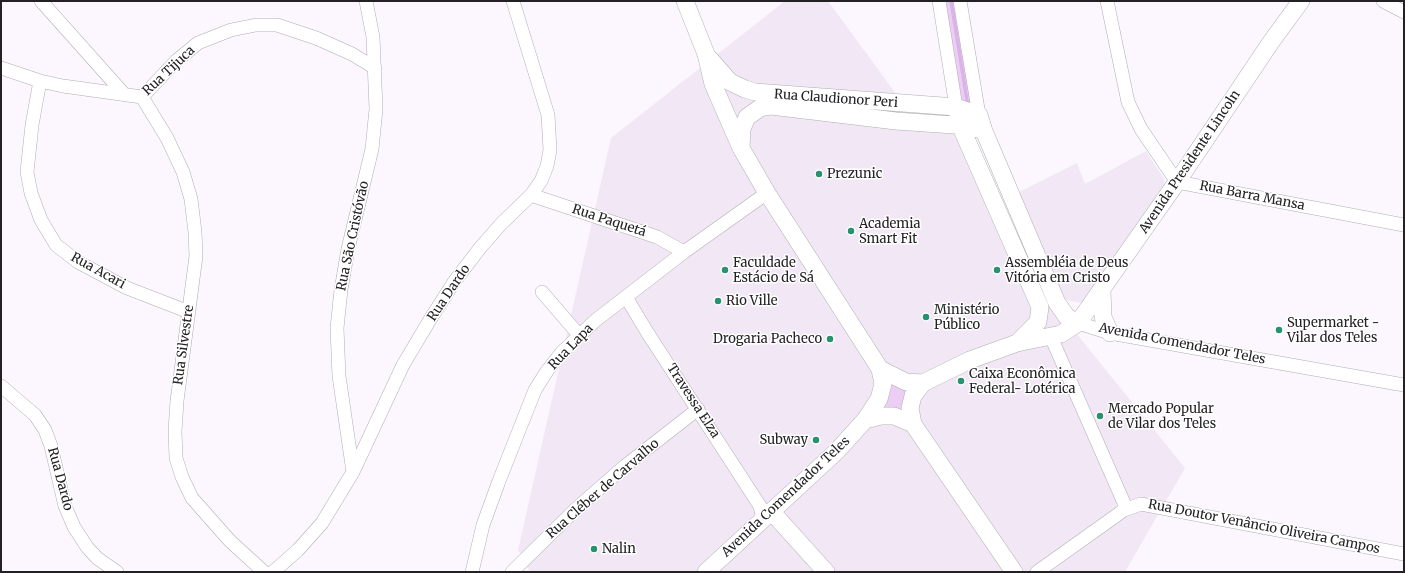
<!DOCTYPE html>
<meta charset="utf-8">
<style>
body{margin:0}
#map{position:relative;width:1405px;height:573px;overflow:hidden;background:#fcf7fe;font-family:Merriweather,serif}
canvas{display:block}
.frame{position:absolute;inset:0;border:2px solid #232124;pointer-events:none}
</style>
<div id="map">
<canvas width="1405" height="573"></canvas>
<div class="frame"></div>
</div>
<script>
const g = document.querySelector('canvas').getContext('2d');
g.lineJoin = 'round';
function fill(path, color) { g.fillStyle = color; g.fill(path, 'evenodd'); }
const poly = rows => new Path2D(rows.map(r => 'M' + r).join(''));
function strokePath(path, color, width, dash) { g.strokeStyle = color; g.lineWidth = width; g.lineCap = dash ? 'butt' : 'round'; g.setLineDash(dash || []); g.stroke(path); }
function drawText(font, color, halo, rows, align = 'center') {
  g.font = font + ' Merriweather,serif'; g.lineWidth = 3; g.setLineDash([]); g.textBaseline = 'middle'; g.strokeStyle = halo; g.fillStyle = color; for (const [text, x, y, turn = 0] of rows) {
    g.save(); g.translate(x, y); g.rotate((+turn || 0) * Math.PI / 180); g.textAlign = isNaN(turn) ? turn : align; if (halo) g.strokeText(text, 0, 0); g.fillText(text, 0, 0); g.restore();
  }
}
fill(poly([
 [785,1,828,1,924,132,956,134,1022,266,1185,468,1125,572,530,572,518,550,611,138],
 [1146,151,1164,179,1164,190,1097,287,1081,303,1066,300,1062,294,1019,192,1077,163,1085,184]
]), '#f2e8f5');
fill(poly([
 [944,1,950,1,968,108,963,109],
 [951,1,957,1,974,106,970,107],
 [884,379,912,386,903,416,885,411,883,407]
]), '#eccef5');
strokePath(poly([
 [951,1,968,106]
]), '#dcb3e9', 3.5);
const minor = poly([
 [41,1,124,94],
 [939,1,956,107],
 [960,1,979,115],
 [1107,1,1128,102,1141,129,1177,182,1404,225],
 [1383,1,1404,12],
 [1,68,40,81,63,86,142,97,176,61,198,43,231,30,256,25,277,25,316,38,352,54,375,68],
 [40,81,32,125,27,172,31,193,41,220,56,245,78,262,127,288,189,312],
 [142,97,167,138,183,172,191,199,195,232,196,256,177,401,175,431,176,458,182,477,192,498,230,541,264,572],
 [531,195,657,237,684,252],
 [542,292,579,335],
 [626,297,647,332,760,506,763,519],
 [1078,323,1110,333,1404,385],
 [1051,337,1124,503,1124,510],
 [1,386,35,415,45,430,51,446,65,506,74,527,87,547,97,558,117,572],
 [353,472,339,376,337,328,341,290,348,249,372,149,376,109,373,37,366,1],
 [273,572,298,550,322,523,353,472,403,365,431,318,454,282,480,248,501,224,531,195,541,181,547,166,550,150,548,115,513,1],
 [472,572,483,525,499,481,535,390,547,371,562,352,596,320,684,252,767,193],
 [512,572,576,509,625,466,698,409],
 [1037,572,1124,510,1141,504,1404,554]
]);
const major = poly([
 [685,1,706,54,713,84,741,148,767,193,880,369,883,384,879,399,865,420,837,451,706,572],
 [710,59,730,82,745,89,755,92,956,107,979,115,984,131,1057,303,1067,317,1078,323],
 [958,116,960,125,1040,307,1038,322,1017,343],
 [741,148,742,129,747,117,760,108,771,106,896,121,968,126,984,131],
 [1102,291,1103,317,1110,333],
 [880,369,906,382,923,383],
 [865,420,881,416,894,416,913,424],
 [771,511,826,572],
 [1014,572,913,424,910,408,913,396,923,383,970,360,1017,343,1061,334,1078,323,1177,182,1271,42,1301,1]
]);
strokePath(minor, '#b1acb2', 14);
strokePath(major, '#b1acb2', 18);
strokePath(minor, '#fff', 13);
strokePath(major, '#fff', 17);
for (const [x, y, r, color] of [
 [819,174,4,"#28916f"],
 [851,231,4,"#28916f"],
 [725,270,4,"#28916f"],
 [997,270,4,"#28916f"],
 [718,301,4,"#28916f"],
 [926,317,4,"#28916f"],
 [1279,330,4,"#28916f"],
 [830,339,4,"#28916f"],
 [961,381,4,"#28916f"],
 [1100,416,4,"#28916f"],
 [816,440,4,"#28916f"],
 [594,549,4,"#28916f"]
]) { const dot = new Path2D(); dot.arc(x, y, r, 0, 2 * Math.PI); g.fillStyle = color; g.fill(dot); strokePath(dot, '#fff', 1.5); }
drawText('13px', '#232124', '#fff', [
 ["Rua Tijuca",169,71,-43],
 ["Rua Claudionor Peri",836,99,4],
 ["Avenida Presidente Lincoln",1190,162,-56],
 ["Rua Barra Mansa",1252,196,11],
 ["Rua Paquetá",609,221,18],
 ["Rua São Cristóvão",353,236,-78],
 ["Rua Acari",98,271,29],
 ["Rua Dardo",449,293,-56],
 ["Avenida Comendador Teles",1182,344,11],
 ["Rua Silvestre",184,345,-82],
 ["Rua Lapa",571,347,-46],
 ["Travessa Elza",693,401,57],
 ["Rua Dardo",60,479,75],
 ["Rua Cléber de Carvalho",603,489,-41],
 ["Avenida Comendador Teles",786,497,-43],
 ["Rua Doutor Venâncio Oliveira Campos",1264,527,11]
]);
drawText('13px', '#232124', '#fff', [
 ["Prezunic",827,174],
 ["Academia",859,224],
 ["Smart Fit",859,239],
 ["Faculdade",733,263],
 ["Estácio de Sá",733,278],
 ["Assembléia de Deus",1005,263],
 ["Vitória em Cristo",1005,278],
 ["Rio Ville",726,301],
 ["Ministério",934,310],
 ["Público",934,325],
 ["Supermarket -",1287,323],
 ["Vilar dos Teles",1287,338],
 ["Drogaria Pacheco",822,339,"right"],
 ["Caixa Econômica",969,374],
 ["Federal- Lotérica",969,389],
 ["Mercado Popular",1108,409],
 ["de Vilar dos Teles",1108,424],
 ["Subway",808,440,"right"],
 ["Nalin",602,549]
], 'left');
</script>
